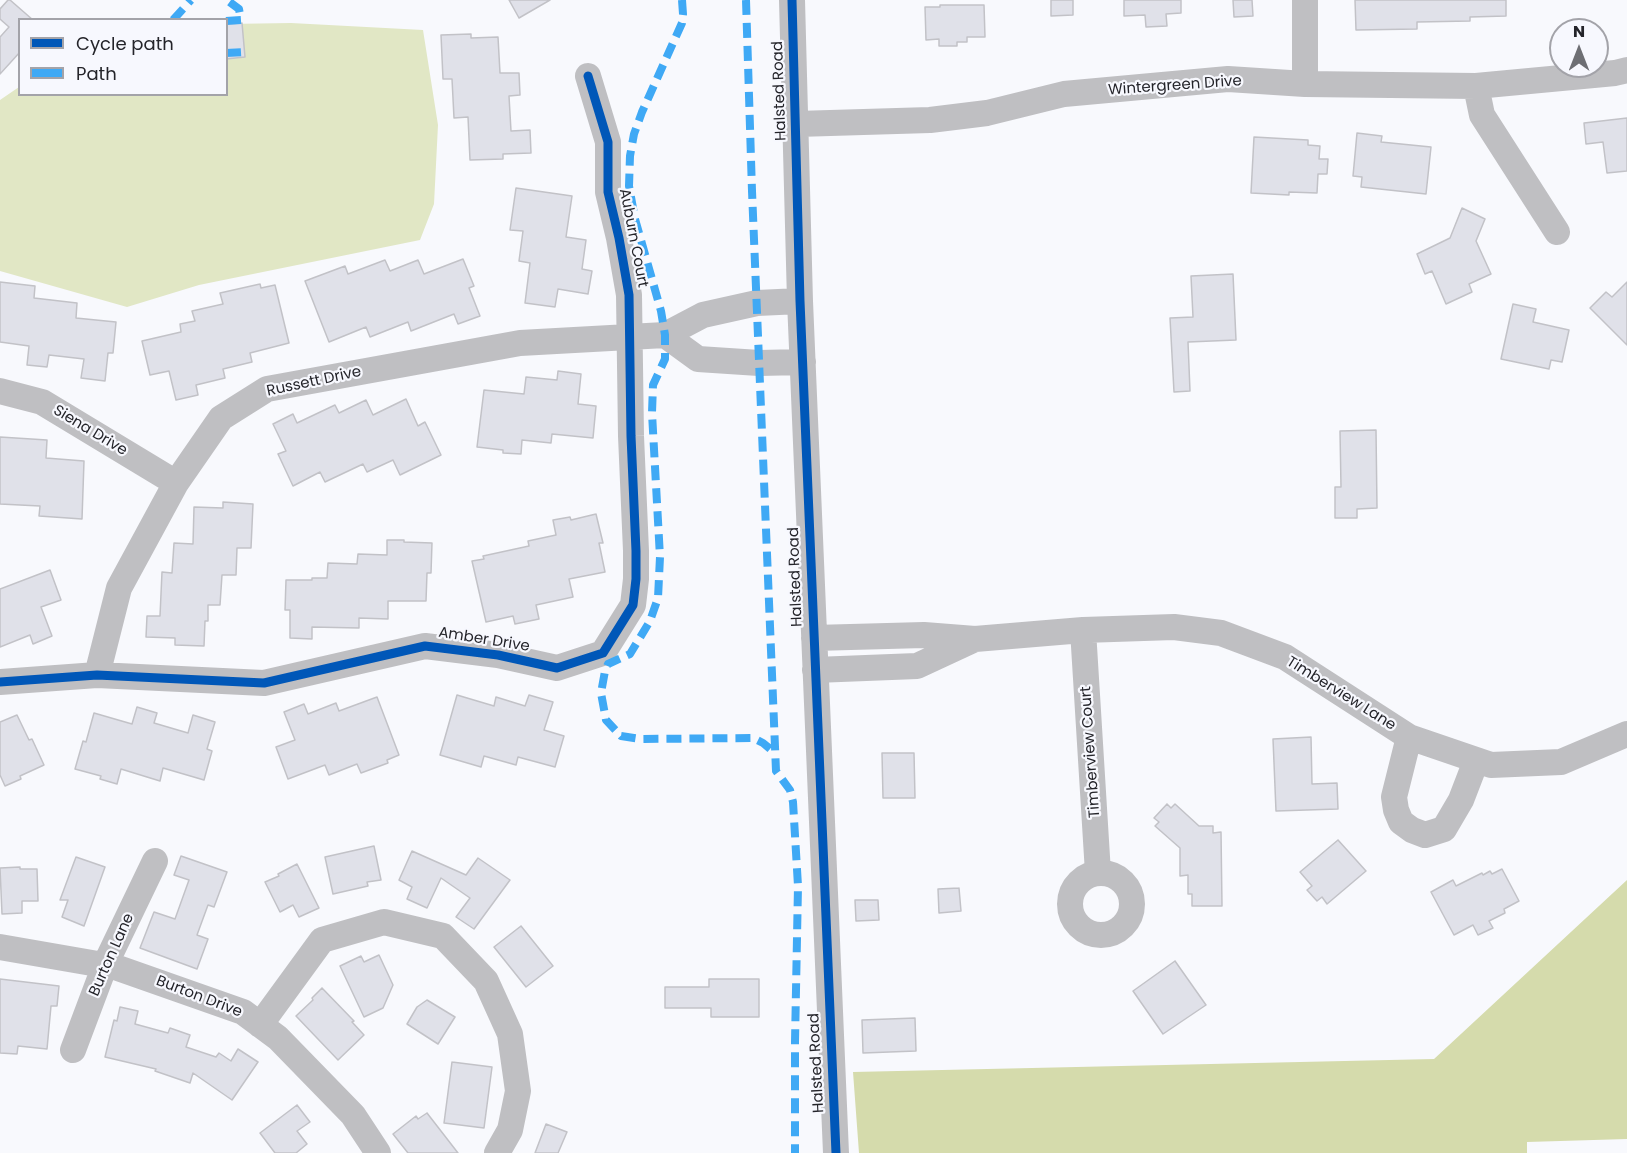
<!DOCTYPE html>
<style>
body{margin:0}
#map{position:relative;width:1627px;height:1153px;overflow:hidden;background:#f8f9fd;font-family:Poppins,sans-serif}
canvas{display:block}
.legend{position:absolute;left:18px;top:18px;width:210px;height:78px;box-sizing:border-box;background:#f7f8fe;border:2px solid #a3a3a9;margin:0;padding:8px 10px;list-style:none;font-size:18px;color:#24242a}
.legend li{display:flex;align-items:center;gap:12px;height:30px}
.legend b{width:30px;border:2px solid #a3a3a9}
.north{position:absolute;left:1549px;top:18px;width:60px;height:60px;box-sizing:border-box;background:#f7f8fe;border:2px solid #a3a3a9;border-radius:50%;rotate:0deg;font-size:16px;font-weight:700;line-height:24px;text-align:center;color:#24242a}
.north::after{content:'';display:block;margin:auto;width:21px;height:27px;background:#6e6f74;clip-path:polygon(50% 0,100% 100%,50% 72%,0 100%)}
</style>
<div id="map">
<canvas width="1627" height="1153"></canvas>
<ul class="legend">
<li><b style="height:8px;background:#0057b8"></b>Cycle path</li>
<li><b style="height:8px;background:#3fa9f5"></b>Path</li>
</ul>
<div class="north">N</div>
</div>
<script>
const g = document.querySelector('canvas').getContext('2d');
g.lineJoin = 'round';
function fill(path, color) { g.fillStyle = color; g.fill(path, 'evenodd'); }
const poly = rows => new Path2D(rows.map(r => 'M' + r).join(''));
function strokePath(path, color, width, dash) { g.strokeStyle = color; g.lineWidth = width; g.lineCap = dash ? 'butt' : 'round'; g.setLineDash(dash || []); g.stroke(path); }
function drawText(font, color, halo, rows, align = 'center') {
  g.font = font + ' Poppins,sans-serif'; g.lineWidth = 4.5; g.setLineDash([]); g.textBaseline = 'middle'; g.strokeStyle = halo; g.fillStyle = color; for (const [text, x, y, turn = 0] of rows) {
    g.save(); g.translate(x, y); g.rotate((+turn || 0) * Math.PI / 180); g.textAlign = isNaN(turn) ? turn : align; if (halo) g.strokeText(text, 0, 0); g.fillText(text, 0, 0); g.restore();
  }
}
fill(poly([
 [291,23,423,30,438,125,434,204,420,240,199,285,127,307,0,271,0,100,19,87,20,94,226,94,227,24]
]), '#e1e7c5');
fill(poly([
 [1627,880,1627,1139,1527,1142,1527,1153,859,1153,853,1072,1434,1059]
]), '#d5dbac');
const building = poly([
 [8,0,10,0,33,20,20,20,20,52,0,74,0,37,9,27,0,19,0,9,8,0],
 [509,0,550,0,519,18,509,0],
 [1051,0,1073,0,1073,15,1051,16,1051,0],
 [1124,0,1181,0,1181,13,1166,14,1167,26,1146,27,1145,15,1124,16,1124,0],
 [1233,0,1252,0,1253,16,1234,17,1233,0],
 [1355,0,1506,0,1506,16,1470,17,1470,21,1417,22,1417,29,1356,30,1355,0],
 [940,5,984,5,985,37,967,37,967,42,957,42,957,46,939,46,939,39,926,40,925,7,940,7,940,5],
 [242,23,245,57,226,59,226,24,242,23],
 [471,34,471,38,498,37,500,73,519,73,520,95,509,96,511,131,530,130,531,153,503,154,503,159,470,160,468,117,454,118,452,79,443,79,441,35,471,34],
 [1627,118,1627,171,1607,173,1603,142,1586,144,1584,123,1627,118],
 [1357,133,1382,136,1381,142,1431,147,1426,194,1361,187,1362,177,1353,176,1357,133],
 [1254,137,1308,140,1308,145,1320,146,1319,159,1328,159,1327,174,1318,174,1317,193,1289,192,1289,195,1251,193,1254,137],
 [516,188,572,196,566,237,586,240,582,269,592,271,588,294,558,289,555,307,525,303,530,263,519,261,523,231,510,230,516,188],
 [1462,208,1485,219,1476,241,1491,274,1469,284,1472,292,1446,304,1432,271,1425,274,1417,254,1450,238,1462,208],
 [463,259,474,286,469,288,480,316,458,324,454,314,411,331,408,322,370,337,366,327,329,342,305,281,345,266,348,274,385,260,390,271,418,260,424,274,463,259],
 [1233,274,1236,340,1188,342,1190,391,1174,392,1170,318,1193,317,1191,276,1233,274],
 [0,282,35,286,34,298,77,303,76,318,116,322,113,353,108,353,105,381,81,378,84,359,49,355,47,367,27,365,29,346,0,342,0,282],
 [1627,282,1627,345,1590,308,1606,292,1612,297,1627,282],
 [260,284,261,288,275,285,289,343,250,353,252,362,223,369,225,378,196,385,198,395,176,400,169,371,150,375,142,341,181,332,180,324,195,321,192,311,223,304,220,293,260,284],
 [1513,304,1536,309,1533,322,1569,330,1562,362,1551,360,1549,369,1501,359,1513,304],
 [558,371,581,374,578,404,596,406,593,438,552,434,551,443,522,440,521,454,503,453,503,450,477,447,484,390,524,394,526,377,557,380,558,371],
 [406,399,418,426,425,422,441,455,400,475,393,460,367,472,363,464,325,482,320,472,293,486,278,454,286,451,273,424,293,414,297,423,335,405,339,413,366,400,373,415,406,399],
 [1376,430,1377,508,1357,509,1357,518,1335,518,1335,487,1341,487,1340,431,1376,430],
 [0,437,47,440,46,458,84,461,82,519,39,516,40,506,0,504,0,437],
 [223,502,253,504,251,548,237,548,236,575,222,575,220,605,208,605,208,621,205,621,204,646,175,645,175,638,146,637,147,616,160,616,162,572,172,573,174,543,193,544,194,507,223,508,223,502],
 [596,514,603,543,599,543,605,572,569,579,573,597,536,605,539,619,515,624,513,616,486,622,472,561,484,559,483,556,529,546,528,541,556,535,553,520,570,517,571,520,596,514],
 [387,540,404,540,404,542,432,543,431,573,427,573,426,601,388,601,388,619,359,618,359,628,312,627,312,639,290,638,290,610,285,610,286,580,312,580,312,578,327,578,328,563,357,564,358,554,387,555,387,540],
 [50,570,61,600,41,607,52,636,33,644,30,635,0,647,0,589,50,570],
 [457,695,494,706,496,697,525,706,529,695,553,702,544,730,564,736,555,767,518,757,516,765,484,756,481,767,440,755,457,695],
 [377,697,399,755,387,760,388,763,361,773,357,764,329,775,325,765,288,779,276,747,295,740,284,712,304,704,308,714,336,703,339,711,377,697],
 [137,707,157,713,154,723,188,733,193,715,215,722,207,749,212,751,204,780,163,768,160,781,121,769,117,784,100,779,101,776,75,769,83,741,86,742,94,713,132,724,137,707],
 [17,715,29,740,32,739,44,765,20,776,21,779,5,786,0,775,0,722,17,715],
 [1311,737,1312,784,1337,783,1338,809,1276,811,1273,739,1311,737],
 [882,753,914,753,915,798,883,798,882,753],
 [1167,804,1171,808,1175,804,1199,826,1213,826,1213,833,1221,832,1222,906,1192,906,1192,894,1188,894,1188,875,1180,876,1180,848,1155,826,1159,822,1154,818,1167,804],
 [1338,840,1366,871,1327,904,1322,897,1317,901,1307,890,1312,886,1300,872,1338,840],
 [374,846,381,880,367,882,368,886,333,894,325,857,374,846],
 [412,851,466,875,478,858,510,880,474,929,456,917,470,898,441,878,427,908,407,899,412,887,399,880,412,851],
 [181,856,227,872,214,907,208,905,197,935,208,939,197,969,140,948,154,912,175,919,189,880,174,875,181,856],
 [76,857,105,867,84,926,62,917,68,900,60,900,76,857],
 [297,864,319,908,299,917,293,905,280,912,265,882,279,876,278,874,297,864],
 [20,867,20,869,37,869,38,901,22,901,22,913,2,914,0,868,20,867],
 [1502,869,1519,901,1504,909,1505,913,1489,921,1493,928,1478,935,1473,925,1454,935,1431,892,1453,880,1456,886,1482,873,1483,875,1490,871,1492,874,1502,869],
 [959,888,961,911,939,913,938,889,959,888],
 [855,900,878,900,879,920,856,921,855,900],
 [521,926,553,966,526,987,494,947,521,926],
 [379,955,393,985,383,1008,364,1017,340,966,361,956,364,962,379,955],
 [1175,961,1206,1005,1163,1034,1133,991,1175,961],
 [0,979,59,986,57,1006,51,1006,47,1049,18,1046,17,1054,0,1053,0,979],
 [709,979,759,979,759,1017,711,1017,711,1008,665,1008,665,987,709,987,709,979],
 [322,988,354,1021,352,1022,364,1035,338,1060,296,1016,313,1000,312,998,322,988],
 [427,1000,455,1017,438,1044,407,1024,417,1007,427,1000],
 [120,1007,138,1011,135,1024,168,1033,170,1028,190,1035,186,1047,216,1057,219,1053,231,1061,238,1049,258,1062,232,1100,193,1073,190,1083,155,1071,156,1069,105,1057,114,1020,117,1021,120,1007],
 [915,1018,916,1051,863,1053,862,1020,915,1018],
 [452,1062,492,1067,484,1128,444,1123,452,1062],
 [297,1105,310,1122,297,1131,307,1144,296,1153,275,1153,260,1133,297,1105],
 [427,1113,458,1153,408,1153,393,1134,416,1116,418,1119,427,1113],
 [546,1124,567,1132,558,1153,535,1153,546,1124]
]);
fill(building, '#e0e1e9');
strokePath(building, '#c2c2c7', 1.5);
strokePath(poly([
 [792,0,800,301,836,1153],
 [1305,0,1305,84],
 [1476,86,1482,115,1557,232],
 [797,124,930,120,987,113,1064,94,1228,79,1305,84,1476,86,1615,73,1627,70],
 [665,335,698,359,759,363,803,362],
 [0,391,42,402,176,483],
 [1083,630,1098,873],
 [814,638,924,635,975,639,1083,630,1174,627,1221,633,1285,657,1409,737,1491,765,1561,762,1627,734],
 [815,670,917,666,973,640],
 [97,675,119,588,176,483,221,418,267,389,520,343,665,335,703,315,757,303,800,301],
 [0,682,97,675,264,683,425,646,498,655,557,668,603,653,633,605,636,579,636,551,631,436,629,295,619,238,608,192,608,142,588,76],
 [1409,737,1394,797,1396,810,1401,822,1412,830,1425,835,1444,829,1461,800,1476,761],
 '1070 904a31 31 0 1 1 62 0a31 31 0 1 1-62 0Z',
 [0,947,115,967,243,1012,278,1038,353,1115,378,1153],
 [260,1025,322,940,384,922,443,936,486,981,510,1034,518,1091,510,1130,497,1153],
 [73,1050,105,965,155,861]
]), '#bfbfc2', 26);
strokePath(poly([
 [682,0,683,14,682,23,642,112,634,134,630,156,629,186,635,219,661,311,665,335,665,359,653,385,652,413,660,557,658,598,650,621,630,654,608,664,605,671,601,693,606,720,621,736,640,739,753,738,763,743,775,753],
 [746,0,752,191,776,771,790,790,793,802,798,886,795,1042,795,1153],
 [173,20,191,0],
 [226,21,241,20,239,9,227,0],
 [226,53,244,52]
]), '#3fa9f5', 8, [15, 8]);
strokePath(poly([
 [792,0,800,301,836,1153],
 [0,682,97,675,264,683,425,646,498,655,557,668,603,653,633,605,636,579,636,551,631,436,629,295,619,238,608,192,608,142,588,76]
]), '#0057b8', 9);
drawText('15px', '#24242a', '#f7f8fe', [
 ["Wintergreen Drive",1175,86,-4],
 ["Halsted Road",780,91,-92],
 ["Auburn Court",633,238,79],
 ["Russett Drive",314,382,-12],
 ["Siena Drive",90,431,31],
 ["Halsted Road",796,577,-92],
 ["Amber Drive",484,640,9],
 ["Timberview Lane",1341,694,32],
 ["Timberview Court",1091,752,-94],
 ["Burton Lane",112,955,-66],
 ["Burton Drive",199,997,21],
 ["Halsted Road",817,1063,-93]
]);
</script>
